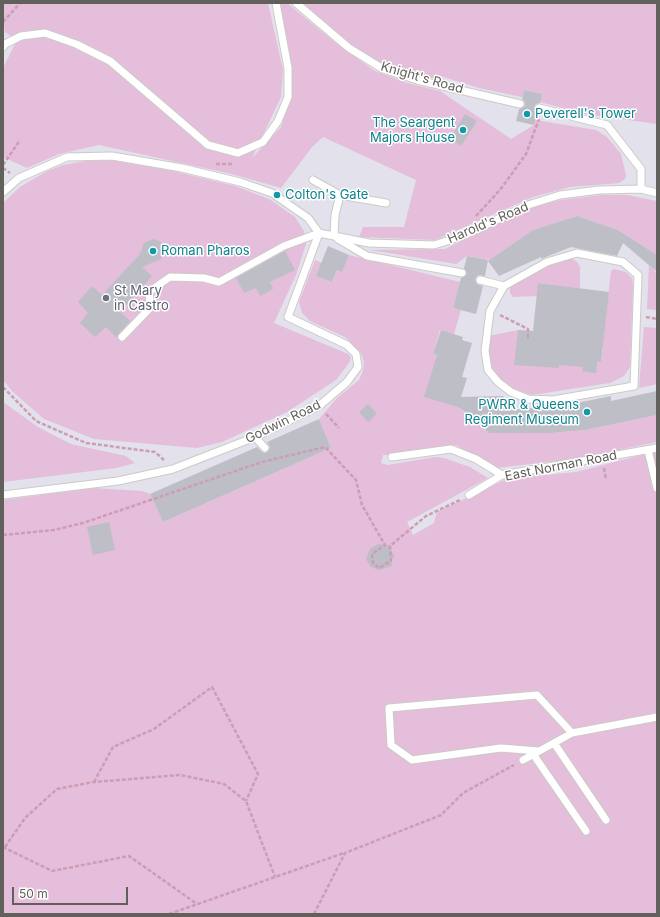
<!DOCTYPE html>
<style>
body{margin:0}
#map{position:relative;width:660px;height:917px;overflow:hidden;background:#e2e1ec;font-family:Inter,sans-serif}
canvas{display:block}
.frame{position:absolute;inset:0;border:4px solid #62605a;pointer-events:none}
.scale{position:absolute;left:12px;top:887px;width:116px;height:18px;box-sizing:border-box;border:2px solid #62605a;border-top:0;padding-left:5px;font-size:12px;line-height:14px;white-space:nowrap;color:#62605a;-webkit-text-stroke:3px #fff;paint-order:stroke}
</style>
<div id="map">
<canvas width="660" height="917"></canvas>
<div class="frame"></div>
<div class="scale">50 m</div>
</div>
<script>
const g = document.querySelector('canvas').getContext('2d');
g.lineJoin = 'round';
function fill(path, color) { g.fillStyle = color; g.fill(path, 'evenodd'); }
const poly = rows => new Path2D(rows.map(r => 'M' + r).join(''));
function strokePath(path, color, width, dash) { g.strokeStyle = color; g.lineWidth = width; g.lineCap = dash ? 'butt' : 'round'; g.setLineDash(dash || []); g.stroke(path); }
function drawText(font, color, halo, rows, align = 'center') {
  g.font = font + ' Inter,sans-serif'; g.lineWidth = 3; g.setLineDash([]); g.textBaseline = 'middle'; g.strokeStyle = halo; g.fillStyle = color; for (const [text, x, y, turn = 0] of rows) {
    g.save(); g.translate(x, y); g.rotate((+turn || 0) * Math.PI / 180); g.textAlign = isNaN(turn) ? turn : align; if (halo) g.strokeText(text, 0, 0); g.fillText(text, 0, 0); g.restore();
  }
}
fill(poly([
 [3,3,268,3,283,70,281,97,252,158,281,127,291,99,291,69,278,3,287,3,337,44,375,71,407,83,440,91,511,139,534,125,536,120,596,130,607,137,621,154,626,175,625,179,619,183,570,187,533,197,435,240,359,237,363,227,404,227,416,180,323,137,312,147,281,188,232,174,99,145,59,154,27,168,3,157,3,68,17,40,5,32,3,21],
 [302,3,657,3,657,124,585,114,540,102,542,94,524,90,522,97,479,88,437,75,448,81,404,73,386,67,351,46],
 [111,160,173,171,235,186,269,199,295,217,304,231,306,244,296,275,274,323,348,354,351,358,349,363,336,380,287,412,222,442,197,448,94,439,44,419,12,391,3,380,3,203,20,187,47,171,63,165,86,161],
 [601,195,627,195,657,201,657,255,618,230,577,216,533,230,490,260,467,256,456,264,370,250,445,249,534,206,561,200],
 [349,255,460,282,453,308,461,310,454,334,440,330,433,354,445,358,458,407,489,433,551,433,585,430,657,415,657,442,575,459,496,468,456,445,389,455,383,455,381,463,388,465,435,457,444,458,470,467,488,478,407,522,413,535,434,523,437,512,507,479,576,472,657,451,657,914,3,914,3,500,94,488,142,491,150,494,163,522,331,448,319,419,337,398,359,380,363,371,364,362,361,353,345,337,310,321,302,313,299,302,315,260,322,263,317,276,332,282,337,270,342,271],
 [571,258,577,262,580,267,580,288,553,287,553,285,539,283,537,296,513,297,510,293,510,286,527,276,562,260],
 [649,265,657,274,657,310,647,309],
 [614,269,626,272,632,278,633,285,630,367,624,376,610,383,532,395,506,386,493,372,487,350,489,336,518,330,526,339,579,360,601,362,603,348,599,347,607,306,611,271],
 [644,327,657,328,657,384,639,388],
 [3,402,38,427,71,444,126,456,135,463,116,468,3,482]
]), '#e4beda');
fill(poly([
 [524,90,542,94,540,103,536,104,534,107,538,113,534,125,516,121,519,109,525,106,525,102,522,99],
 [465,114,477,121,461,146,450,139],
 [577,216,618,230,657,255,657,272,623,243,617,256,571,247,541,259,541,257,499,276,488,261,533,230],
 [153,239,161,242,164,251,161,259,142,267,152,276,120,312,130,321,116,337,106,327,95,337,80,323,88,313,78,302,92,286,102,295,140,254,144,243],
 [328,246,349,255,342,272,337,270,332,282,316,276],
 [285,251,295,270,270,282,273,289,260,296,256,288,244,293,236,278],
 [467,256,488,260,485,276,478,275,475,279,477,284,483,286,476,314,453,308,461,278,467,274,464,268],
 [538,283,609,292,601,362,597,362,596,373,582,371,583,367,559,365,559,368,514,365,518,330,533,331],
 [441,330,463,337,462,340,472,343,462,377,467,378,461,397,504,396,501,411,542,407,543,410,611,396,611,401,657,391,657,415,585,430,551,433,489,433,476,420,458,407,424,397,437,355,433,354],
 [368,404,377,414,368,422,359,412],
 [319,419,331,448,163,522,150,494,257,447,262,452,266,453,270,447,267,442],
 [109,522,115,550,93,555,87,527],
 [378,544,388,545,395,557,391,559,392,566,379,570,371,567,366,559,370,549]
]), '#bebec7');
const service = poly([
 [296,3,349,48,383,69,417,80,520,104],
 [3,47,5,44,21,36,45,33,76,44,110,61,208,145,238,153,263,142,278,121,288,97,288,68,276,3],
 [539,108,607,125,641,169,641,189,657,193],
 [313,180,340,195],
 [3,192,19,178,67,157,112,156,182,168,240,182,272,193,308,218,319,233,284,246,219,282,204,278,170,277,150,291,149,309,122,337],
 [334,236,335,215,340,195,386,203],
 [338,239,367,256,462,273],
 [480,280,504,286,490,311,485,351,488,370,498,382,511,392,528,399,553,400,634,386,638,275,623,262,577,253,547,262,504,286],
 [255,437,265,448],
 [648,450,657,488],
 [392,457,451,449,476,459,502,475],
 [3,495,118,481,173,469,255,437,319,406,347,382,358,367,356,354,347,345,288,317,319,233,369,243,434,245,460,237,528,205,560,195,599,190,641,189],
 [469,495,502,475,657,448],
 [554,743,606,820],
 [538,751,501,748,412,760,391,745,389,708,537,695,572,733],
 [533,754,586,831],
 [523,760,572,733,657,717]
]);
strokePath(service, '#cccbc5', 9);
strokePath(poly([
 [3,22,20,3],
 [216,164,233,164],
 [3,165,20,140],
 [3,168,10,173],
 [476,216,500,190,526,154,539,119],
 [500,315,528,329,528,340],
 [646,317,657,319],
 [3,387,36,421,86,443,155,452,164,460],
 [326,414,339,428],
 [604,468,606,480],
 [3,535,54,530,83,523,262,462,325,447,356,480,362,505,385,545,372,554,373,563,379,568,391,561,390,546,426,516,460,500],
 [94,782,113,747,154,729,212,687,258,774,246,801],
 [3,847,52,871,129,856,197,904],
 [5,847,25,818,57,789,94,782,180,775,224,784,246,801,275,877],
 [169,914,344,853],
 [314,914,345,853,441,815,463,793,514,765]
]), '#ce9db4', 2.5, [4, 2]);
strokePath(service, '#fff', 7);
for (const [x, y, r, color] of [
 [527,114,4,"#0f9aa8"],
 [463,130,4,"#0f9aa8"],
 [277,195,4,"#0f9aa8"],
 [153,251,4,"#0f9aa8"],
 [106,298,4,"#6b7280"],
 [587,412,4,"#0f9aa8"]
]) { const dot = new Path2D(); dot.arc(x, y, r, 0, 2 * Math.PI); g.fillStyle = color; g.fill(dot); strokePath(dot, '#fff', 1.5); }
drawText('13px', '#62605a', '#fff', [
 ["Knight's Road",422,78,16],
 ["Harold's Road",488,223,-23],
 ["Godwin Road",283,422,-26],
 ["East Norman Road",561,466,-11]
]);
drawText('13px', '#0d838f', '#fff', [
 ["Peverell's Tower",535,114],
 ["The Seargent",455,123,"right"],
 ["Majors House",455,138,"right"],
 ["Colton's Gate",285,195],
 ["Roman Pharos",161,251],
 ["PWRR & Queens",579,405,"right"],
 ["Regiment Museum",579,420,"right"]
], 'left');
drawText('13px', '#5b616d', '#fff', [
 ["St Mary",114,291],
 ["in Castro",114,306]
], 'left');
</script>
